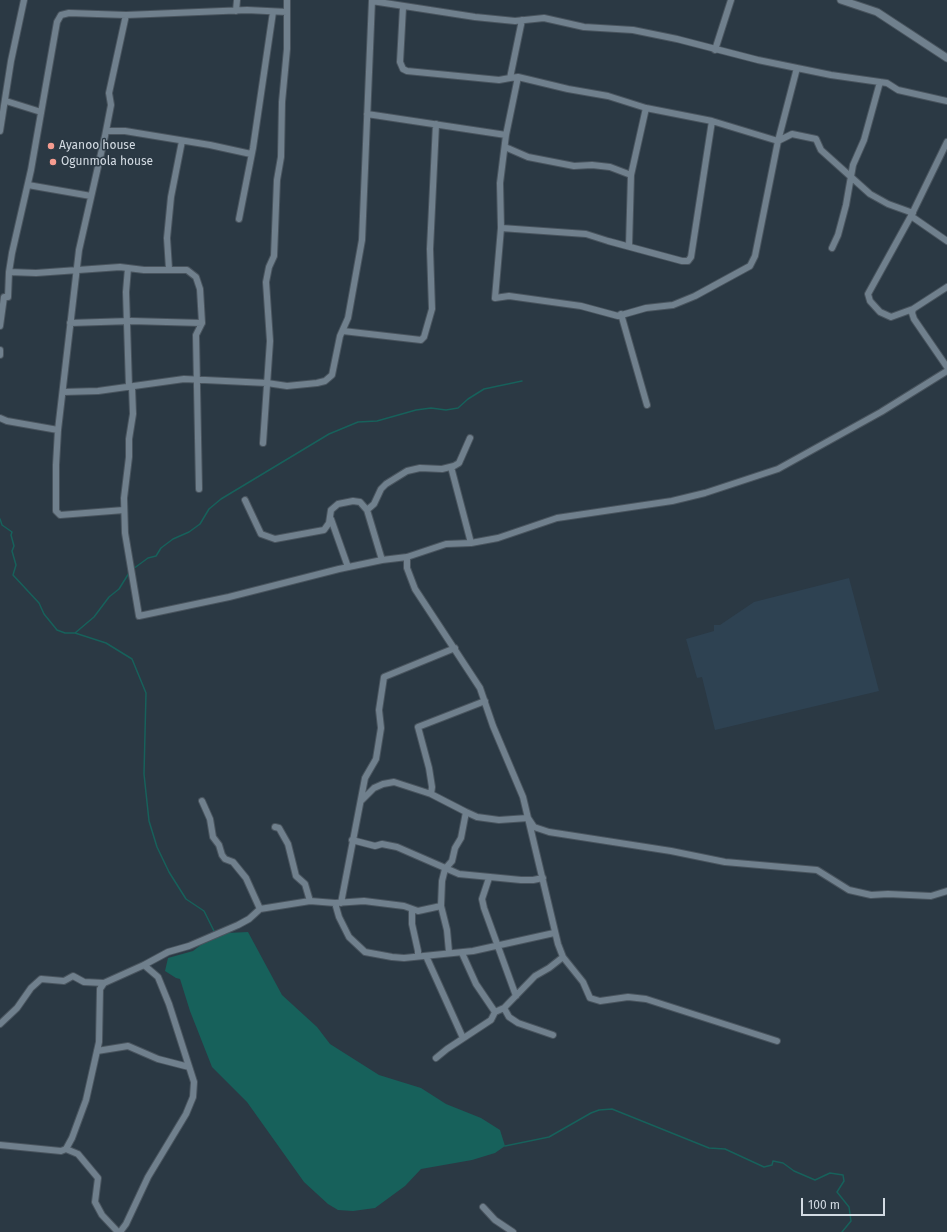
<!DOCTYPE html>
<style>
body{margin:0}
#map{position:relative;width:947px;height:1232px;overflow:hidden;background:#2b3944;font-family:"Fira Sans",sans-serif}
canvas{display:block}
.scale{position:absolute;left:801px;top:1198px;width:84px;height:18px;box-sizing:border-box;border:2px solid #d3dbe3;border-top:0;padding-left:5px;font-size:12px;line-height:14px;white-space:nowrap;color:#d3dbe3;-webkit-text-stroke:3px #2b3944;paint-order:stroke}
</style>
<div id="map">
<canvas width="947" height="1232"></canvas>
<div class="scale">100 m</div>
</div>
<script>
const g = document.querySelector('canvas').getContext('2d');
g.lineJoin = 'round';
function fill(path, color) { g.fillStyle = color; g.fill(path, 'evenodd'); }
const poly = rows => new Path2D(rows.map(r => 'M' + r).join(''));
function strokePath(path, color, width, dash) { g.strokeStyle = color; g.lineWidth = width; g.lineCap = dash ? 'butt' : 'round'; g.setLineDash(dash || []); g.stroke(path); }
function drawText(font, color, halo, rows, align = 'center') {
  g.font = font + ' "Fira Sans",sans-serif'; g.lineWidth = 3; g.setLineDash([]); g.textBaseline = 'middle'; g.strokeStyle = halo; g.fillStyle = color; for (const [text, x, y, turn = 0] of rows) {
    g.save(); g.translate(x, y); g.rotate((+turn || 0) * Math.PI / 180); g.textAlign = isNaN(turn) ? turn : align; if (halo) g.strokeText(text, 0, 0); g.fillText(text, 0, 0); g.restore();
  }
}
fill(poly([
 [849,578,879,691,715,730,702,677,697,678,686,639,714,631,714,625,720,625,754,602]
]), '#2e4252');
fill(poly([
 [248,932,282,995,317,1027,330,1044,379,1075,421,1088,446,1104,481,1118,500,1130,505,1146,495,1153,472,1160,421,1169,405,1186,375,1208,353,1211,338,1210,328,1204,304,1182,247,1102,212,1067,190,1011,180,979,176,978,165,971,168,958,193,951,206,941,227,933]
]), '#17615b');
strokePath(poly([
 [0,519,2,525,12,532,11,535,14,546,12,551,16,565,13,575,39,603,44,614,57,630,65,633,75,633,106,643,132,659,146,693,144,774,149,821,157,847,169,872,186,899,204,911,215,933],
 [133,569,148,558,156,556,161,548,173,539,189,532,200,524,209,509,221,499,329,434,358,422,377,421,416,410,431,408,446,410,458,408,468,399,484,389,522,381],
 [75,633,94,617,109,597,119,589,129,573],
 [505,1146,549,1137,591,1113,599,1110,612,1109,709,1148,725,1149,764,1167,772,1165,773,1161,783,1163,794,1171,815,1180,830,1173,843,1175,844,1181,837,1192,849,1207,851,1221,842,1232]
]), '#17615b', 1.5);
const minor = poly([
 [372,1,475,17,515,21,544,18,584,27,633,30,677,39,758,60,831,75,887,83,898,90,947,101],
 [403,7,400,62,403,69,407,71,499,80,510,78],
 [236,11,237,0],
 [522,20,510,78,518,77,506,135,500,183,501,228,495,298,509,296,581,306,618,316,646,308,673,305,695,296,750,266,755,256,778,141,797,68],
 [715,50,731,0],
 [518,77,568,89,608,96,646,108,712,121,778,141,792,134,816,139,821,150,870,194,888,204,913,213],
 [6,101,41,112],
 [367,114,506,135],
 [0,131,11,61,24,0],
 [106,131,125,131,210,145,251,154],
 [505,147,528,157,574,166,592,165,610,167,631,175,629,246],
 [631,175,646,108],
 [28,185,91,196],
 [911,216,947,241],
 [239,219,253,148,273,12],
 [501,228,586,234,608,241,682,261,688,261,691,257,712,121],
 [832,248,838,235,846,205,853,165,864,140,880,82],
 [128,268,126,292,129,387],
 [169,269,167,238,171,197,182,141],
 [9,272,36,273,120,267,144,270,187,270,196,277,200,289,202,323,196,335,199,489],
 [947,287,913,309,912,313,914,319,947,367],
 [913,309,891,317,880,312,870,301,868,294,911,216,947,142],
 [621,314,647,405],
 [70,323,131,321,202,323],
 [0,326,4,297,8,297,9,272,12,253,31,170,57,22,61,15,69,13,126,15,247,10,287,12],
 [343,331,421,340,424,337,432,309,430,249,436,124],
 [0,350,0,355],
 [132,387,133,414,129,439,129,457,124,498,125,533,139,616,229,597,339,569,382,560,407,557,446,544,471,543,498,538,557,518,672,501,705,493,778,469,881,412,947,371],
 [63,392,98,391,184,379,267,383,287,386,317,383,325,381,332,375,340,336,348,318,362,240,372,0],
 [0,418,7,421,58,430],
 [263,443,270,341,266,282,269,267,274,256,277,180,281,157,282,102,287,49,287,0],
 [451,467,471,543],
 [245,500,261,534,275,539,324,530,329,523,331,510,338,504,353,501,360,502,367,510,382,560],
 [124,510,60,515,56,511,56,465,58,430,79,250,105,136,111,105,109,93,126,15],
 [367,510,374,504,381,489,386,484,407,471,420,468,442,469,454,466,459,463,470,438],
 [331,519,348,567],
 [407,557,407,568,415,589,480,688,493,726,523,797,558,944,563,957,583,982,590,998,600,1001,628,997,646,999,777,1041],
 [431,794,432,787,429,768,418,727,485,701],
 [202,801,210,819,213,837,219,845,222,855,225,859,233,862,246,878,260,909],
 [361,801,374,788,383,784,394,782,431,794,466,812,477,817,499,820,528,818,534,827,549,832,671,851,725,862,817,870,849,890,871,895,888,894,931,896,947,891],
 [275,827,279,828,288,844,296,876,305,884,310,901],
 [352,840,375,846,382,844,397,847,459,874,521,880,533,880,543,878],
 [489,878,482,899,484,908,516,996],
 [335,903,339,917,349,937,365,952,392,957,404,958,473,951,554,933],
 [341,903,365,778,376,759,381,728,379,710,384,677,455,648],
 [412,910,412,924,418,951,418,956],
 [449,952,447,930,441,906,442,881,445,869,452,861,455,848,461,838,466,812],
 [462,953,476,984,495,1012],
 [426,956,463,1038],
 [504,1008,509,1017,518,1023,553,1035],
 [0,1024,17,1008,31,988,41,979,64,981,73,976,84,982,104,983],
 [97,1051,128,1046,158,1059,189,1067],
 [436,1058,447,1049,491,1020,495,1012,504,1008,535,976,549,968,563,957],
 [0,1145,61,1151,66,1149,72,1138,86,1100,99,1042,100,989,104,983,144,965,168,952,189,946,238,925,249,919,260,909,310,901,335,903,364,901,404,906,418,911,441,906],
 [66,1149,78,1154,98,1178,95,1202,102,1215,118,1232],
 [483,1207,495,1220,513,1232],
 [120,1232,126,1224,148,1177,186,1114,193,1097,194,1082,169,1004,158,977,144,965]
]);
const tertiary = poly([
 [841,0,877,12,947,58]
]);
strokePath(minor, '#49545e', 8);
strokePath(tertiary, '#49545e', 9);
strokePath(minor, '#70808d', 6);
strokePath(tertiary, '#70808d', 7);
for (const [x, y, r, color] of [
 [51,146,4,"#f59c90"],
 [53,162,4,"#f59c90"]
]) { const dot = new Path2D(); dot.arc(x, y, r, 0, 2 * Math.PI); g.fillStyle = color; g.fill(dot); strokePath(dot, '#2b3944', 1.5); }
drawText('12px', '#d3dbe3', '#2b3944', [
 ["Ayanoo house",59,146],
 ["Ogunmola house",61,162]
], 'left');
</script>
